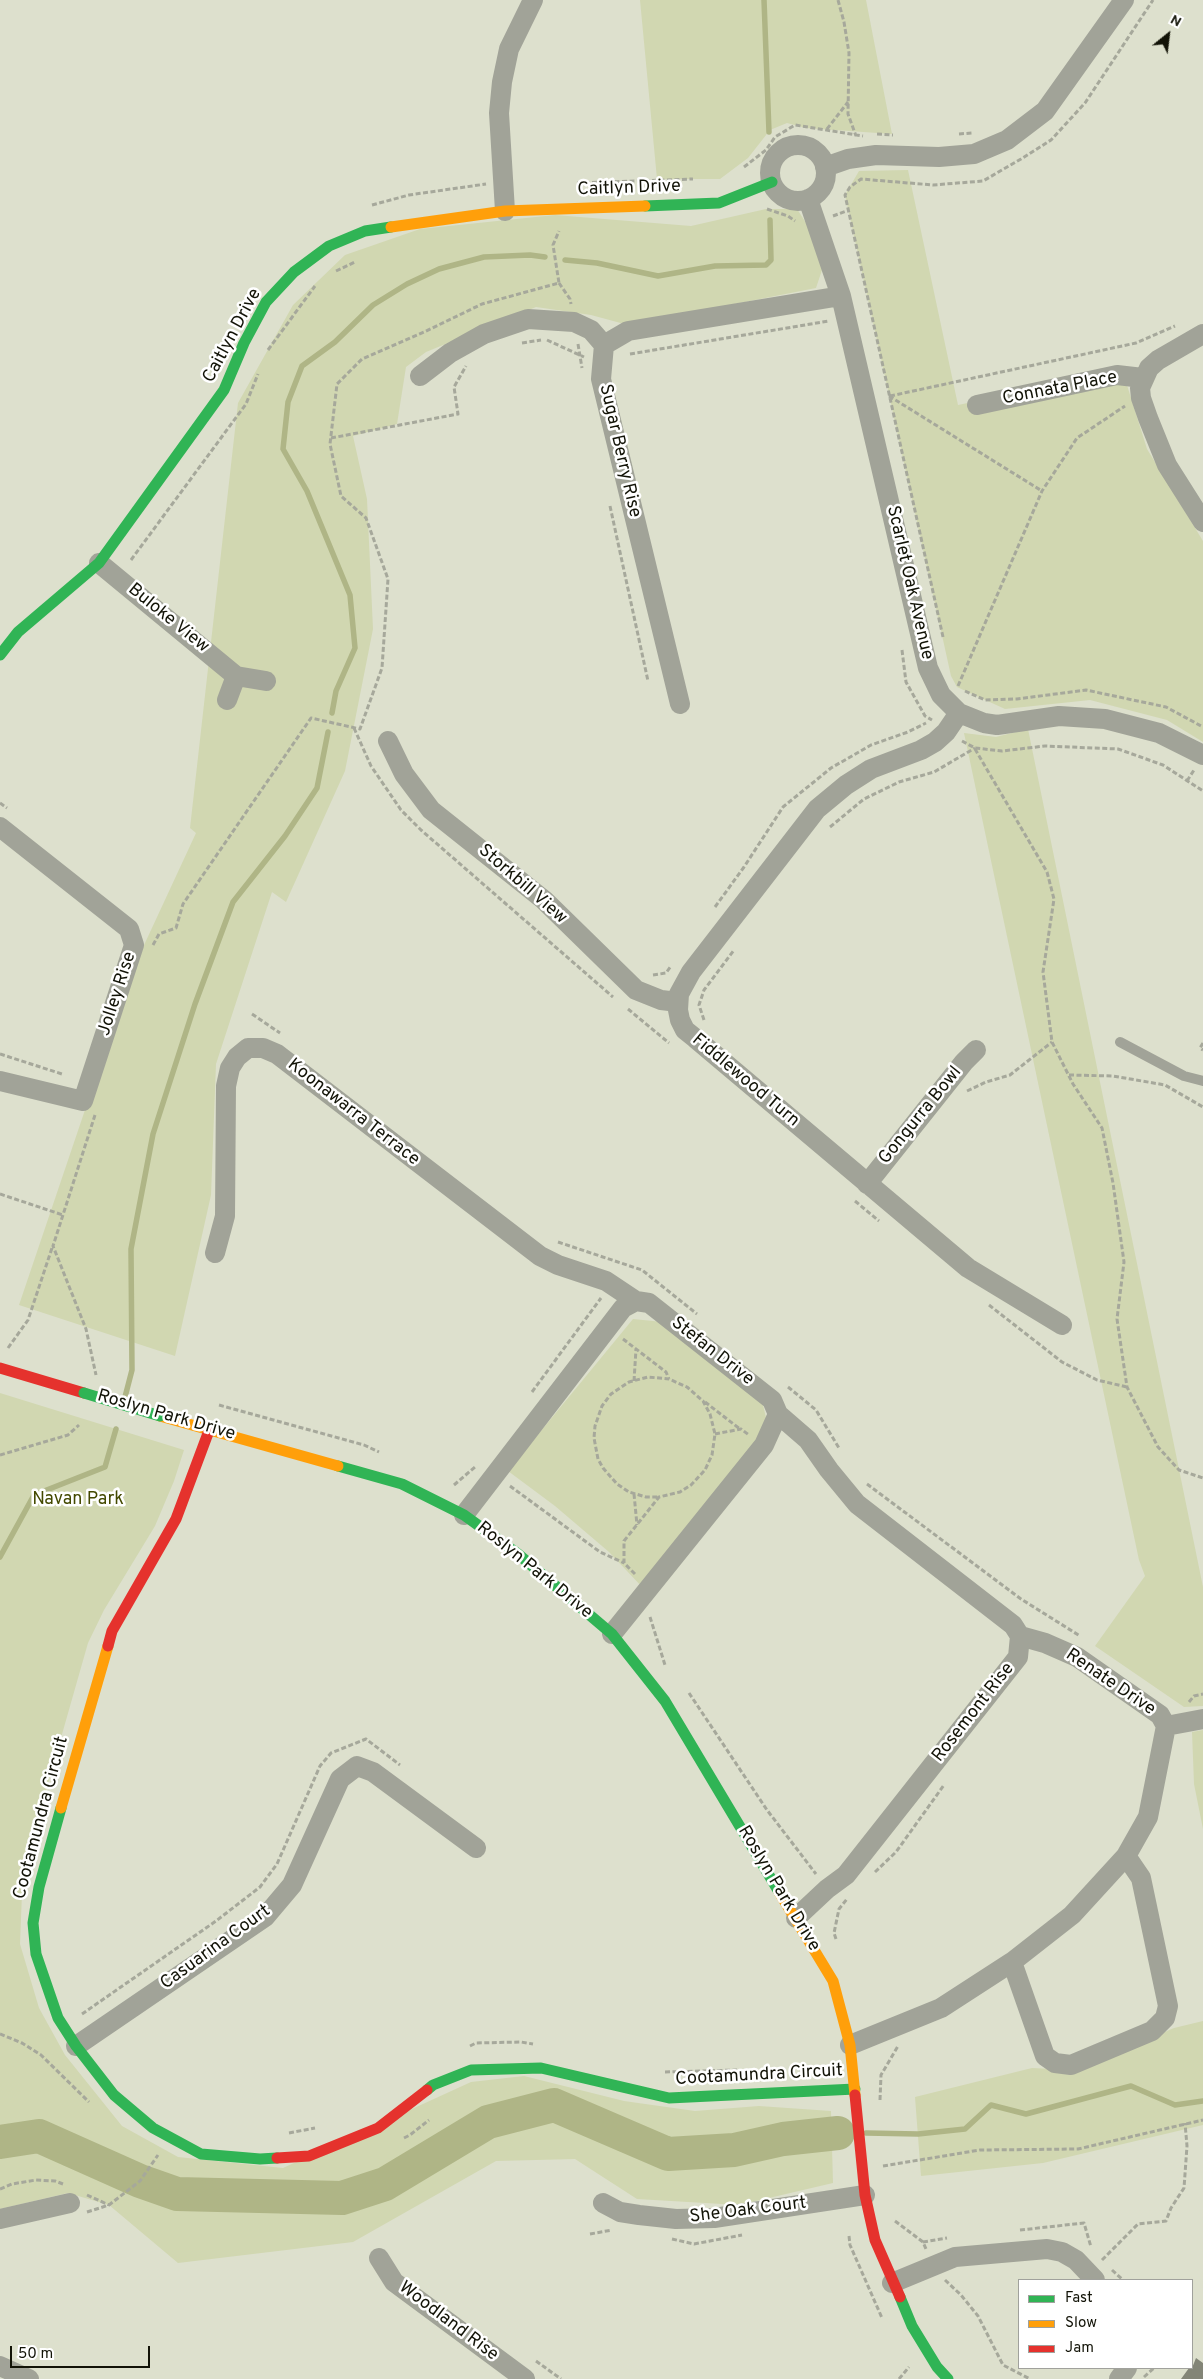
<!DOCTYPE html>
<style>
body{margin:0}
#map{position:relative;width:1203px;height:2379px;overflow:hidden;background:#dde0cd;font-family:Overpass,sans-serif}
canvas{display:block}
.legend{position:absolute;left:1018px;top:2279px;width:175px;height:90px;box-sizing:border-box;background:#fff;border:1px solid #a0a19c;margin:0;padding:6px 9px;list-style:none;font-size:15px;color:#121307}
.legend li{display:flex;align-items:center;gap:10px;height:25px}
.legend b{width:25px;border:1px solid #a0a19c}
.north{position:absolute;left:1143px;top:10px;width:50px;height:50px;-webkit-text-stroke:4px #fff;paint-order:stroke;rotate:29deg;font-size:14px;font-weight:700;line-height:20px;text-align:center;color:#121307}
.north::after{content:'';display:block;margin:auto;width:18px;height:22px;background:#121307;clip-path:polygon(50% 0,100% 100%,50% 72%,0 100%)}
.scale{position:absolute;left:10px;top:2346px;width:140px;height:22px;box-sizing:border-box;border:2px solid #121307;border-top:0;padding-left:6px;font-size:15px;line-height:18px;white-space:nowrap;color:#121307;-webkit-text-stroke:4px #fff;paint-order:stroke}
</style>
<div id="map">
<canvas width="1203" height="2379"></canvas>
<ul class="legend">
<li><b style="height:6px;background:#30b455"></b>Fast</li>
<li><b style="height:6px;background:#ff9f0a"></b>Slow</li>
<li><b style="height:6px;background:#e5322d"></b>Jam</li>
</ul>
<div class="north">N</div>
<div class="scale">50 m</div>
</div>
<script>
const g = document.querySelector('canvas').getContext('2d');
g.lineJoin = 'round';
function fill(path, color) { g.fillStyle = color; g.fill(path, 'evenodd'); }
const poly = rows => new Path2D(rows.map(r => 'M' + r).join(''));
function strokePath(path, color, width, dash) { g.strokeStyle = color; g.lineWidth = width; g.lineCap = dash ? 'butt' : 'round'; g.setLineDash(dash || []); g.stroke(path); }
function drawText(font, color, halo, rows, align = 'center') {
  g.font = font + ' Overpass,sans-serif'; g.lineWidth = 5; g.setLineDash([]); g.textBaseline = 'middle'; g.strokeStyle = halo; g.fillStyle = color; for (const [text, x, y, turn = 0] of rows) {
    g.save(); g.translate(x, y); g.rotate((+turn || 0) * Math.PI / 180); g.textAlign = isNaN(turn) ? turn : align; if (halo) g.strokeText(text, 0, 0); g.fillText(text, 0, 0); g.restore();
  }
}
fill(poly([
 [640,0,866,0,892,134,806,128,787,123,770,130,748,158,720,179,657,179],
 [908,170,958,405,1107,374,1126,382,1147,449,1203,541,1203,742,1167,720,1090,700,1005,709,957,687,951,676,845,195,859,171],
 [766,209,797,209,808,226,823,267,816,288,628,325,591,315,536,307,426,352,406,367,397,424,353,436,367,499,373,629,345,771,286,902,272,892,216,1064,211,1195,175,1356,19,1305,132,971,196,833,190,828,238,403,293,305,345,255,420,229,555,215,691,226],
 [1028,729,1203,1587,1203,1706,1184,1707,1095,1646,1145,1576,1139,1560,964,733,996,737],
 [633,1319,663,1322,762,1401,768,1426,644,1589,609,1552,555,1506,508,1471],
 [0,1393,184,1450,174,1481,155,1526,104,1610,88,1643,41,1808,22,1893,20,1944,39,2008,65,2055,122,2126,178,2157,283,2168,471,2082,524,2076,624,2101,695,2111,759,2106,831,2111,833,2183,739,2205,637,2199,575,2159,496,2161,353,2242,178,2263,109,2205,68,2193,0,2209],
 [1203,1730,1203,1829,1194,1784,1192,1732],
 [1203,2021,1203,2125,1043,2163,921,2176,915,2097,1032,2068,1074,2070,1174,2028]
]), '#d1d7b1');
strokePath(poly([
 [764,0,769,132],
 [769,157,770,167],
 [565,260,597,263,658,276,715,266,766,265,771,260,770,220],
 [332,713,336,691,355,648,350,595,307,491,283,449,288,402,302,366,335,342,373,305,407,284,439,269,484,257,530,255,545,257],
 [125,1397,132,1370,131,1249,153,1134,195,1004,233,902,285,836,317,788,328,732],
 [0,1557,34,1495,105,1467,116,1429],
 [838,2133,852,2133],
 [866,2133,918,2134,965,2129,991,2105,1026,2114,1131,2086,1175,2105,1203,2101]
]), '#afb586', 5.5);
strokePath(poly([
 [0,2142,39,2136,140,2181,177,2194,342,2198,385,2184,488,2122,554,2105,668,2154,734,2150,783,2139,838,2133]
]), '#afb586', 34);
fill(poly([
 [1196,2358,1203,2363,1203,2379,1181,2379,1189,2368,1192,2368]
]), '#838577');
strokePath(poly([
 [838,0,844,22,849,53,848,114,856,136],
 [827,129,848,102],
 [877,134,893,135],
 [959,134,972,133],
 [744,167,766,150,775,137,795,125,863,136],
 [577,183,693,179],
 [372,205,409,195,486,184],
 [767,209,788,216,795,221],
 [833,216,849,210],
 [336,271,355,262],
 [559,283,570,299,571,304],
 [547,340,584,357],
 [522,343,541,340],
 [578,344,582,368],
 [268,350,315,286],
 [630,354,829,321],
 [889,396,1042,491],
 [890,396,1136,343,1175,326],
 [331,438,458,414,454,387,466,366],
 [610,506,648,681],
 [131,560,246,404,258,374],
 [943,637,845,195,850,187,861,179,933,185,983,181,1021,159,1051,140,1085,103,1153,0],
 [902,650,906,682,925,716,932,720],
 [958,686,1042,491,1077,438,1125,406],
 [965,691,985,700,1017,699,1086,690,1166,707,1203,727],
 [354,728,371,766,401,810,421,830,613,997],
 [962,741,975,748,1002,751,1045,746,1118,749,1163,765,1203,791],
 [975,749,1047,872,1054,899,1043,972,1052,1042,1073,1084,1102,1128,1113,1183,1124,1262,1117,1319,1127,1387,1158,1447,1179,1470,1203,1478],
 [1187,781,1194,770],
 [0,803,7,808],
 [830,827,864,799,899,782,934,772,975,748],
 [715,907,744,867,783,807,831,768,871,745,908,732,926,723],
 [153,945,159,934,176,928,183,904,311,718,360,729,382,668,388,579,366,518,341,496,330,444,337,384,362,359,424,332,482,304,559,283,553,245,559,231],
 [653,975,666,973,671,966],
 [628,1009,669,1043],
 [252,1014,280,1033],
 [704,1020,699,1005,704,990,734,950],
 [1203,1043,1200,1048,1203,1050],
 [0,1054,62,1074],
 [1069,1075,1113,1076,1165,1085,1203,1107],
 [967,1091,986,1082,1010,1075,1052,1042],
 [95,1115,53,1246,86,1329,96,1375],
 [0,1194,63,1215],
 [855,1201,879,1221],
 [558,1242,642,1270,697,1314],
 [989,1305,1062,1362,1097,1380,1127,1387],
 [623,1339,666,1372,669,1379],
 [8,1348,28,1320,52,1248],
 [634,1381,636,1349],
 [788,1387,816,1410,839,1448],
 [532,1392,601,1298],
 [705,1402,740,1429],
 [219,1405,364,1445,379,1452],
 [715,1434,741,1429,749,1435],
 [0,1455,68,1435,79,1425],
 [867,1484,1021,1599,1080,1636],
 [454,1485,475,1467],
 [510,1486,600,1552,624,1563],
 [634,1494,637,1525],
 [635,1574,624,1563,624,1541,659,1497,680,1492,691,1485,705,1470,712,1455,715,1434,710,1414,703,1401,687,1387,669,1379,648,1377,629,1382,611,1394,602,1406,595,1426,594,1438,598,1459,603,1468,617,1484,629,1492,646,1497,659,1497],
 [650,1617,665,1665],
 [689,1693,767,1810,816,1874],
 [1189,1702,1194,1696,1203,1694],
 [875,1872,896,1852,944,1785],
 [836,1939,834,1933,839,1909,847,1899],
 [82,2014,216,1921,260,1887,277,1864,320,1766,331,1753,366,1739,400,1765],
 [0,2034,22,2043,41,2055,89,2102],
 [470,2046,476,2043,521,2042,533,2044],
 [665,2072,737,2070],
 [880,2100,881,2075,898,2046],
 [289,2133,315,2128],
 [404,2138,410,2135,429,2120],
 [883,2166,980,2150,1078,2149,1203,2120],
 [0,2189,12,2184,36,2180,55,2181,63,2184],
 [87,2195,109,2205],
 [87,2212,109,2205,140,2181,158,2155],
 [895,2221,923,2242,926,2249],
 [1020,2230,1084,2223,1091,2247],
 [590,2234,612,2230],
 [849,2236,850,2245,882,2318],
 [672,2239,694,2244,742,2235],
 [923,2242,947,2238],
 [1102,2260,1138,2224,1166,2221,1171,2208,1184,2188,1187,2146,1185,2123],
 [1112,2270,1123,2280],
 [945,2280,961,2295,978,2316,1003,2365,1030,2379],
 [536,2361,561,2379],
 [1144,2377,1154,2368],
 [899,2379,909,2367]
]), '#a6a89b', 3, [5, 2.5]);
strokePath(poly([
 [1120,1042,1184,1076,1203,1081]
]), '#a1a398', 10);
strokePath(poly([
 '770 173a28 28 0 1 1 56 0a28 28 0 1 1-56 0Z',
 [825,167,848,159,876,155,939,157,974,154,1007,140,1045,111,1124,0],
 [808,199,841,296,928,668,941,695,959,713,984,723,997,725,1059,716,1105,719,1159,733,1203,755],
 [505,211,499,113,502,82,509,49,533,0],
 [1203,334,1158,360,1149,368,1140,388,1141,398,1148,418,1167,465,1203,522],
 [420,376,450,353,484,334,528,319,574,322,591,330,604,345],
 [977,405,1117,375,1143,378],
 [99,563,236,676,266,681],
 [227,700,236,676],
 [680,704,601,379,604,345,628,331,841,296],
 [959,713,946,732,935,742,921,750,871,769,846,785,817,809,691,972,679,994,678,1010,680,1020,685,1030,695,1038,968,1268,1062,1325],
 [388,741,404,774,431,810,544,900,636,990,661,1000,678,1002],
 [0,827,129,929,134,945,83,1101,0,1081],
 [867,1184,964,1062,976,1050],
 [215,1253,225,1216,226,1086,230,1068,237,1057,248,1048,263,1048,277,1054,540,1256,558,1265,606,1281,636,1301],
 [778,1414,808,1440,829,1470,857,1504,1013,1625,1020,1636,1018,1657,846,1875,827,1889,796,1918],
 [464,1515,623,1308,636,1301,649,1303,772,1400,778,1414,764,1445,612,1634],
 [1020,1636,1045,1643,1077,1657,1160,1715,1166,1726],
 [1012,1962,1045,2056,1055,2063,1071,2065,1152,2031,1165,2018,1168,2006,1141,1878,1126,1856],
 [850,2045,941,2008,1012,1962,1072,1915,1126,1856,1148,1817,1166,1726,1203,1719],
 [76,2046,265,1917,292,1885,340,1779,357,1766,373,1772,476,1848],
 [603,2203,620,2212,639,2215,676,2219,714,2218,865,2195],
 [0,2219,70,2203],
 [379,2258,394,2282,525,2379],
 [892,2283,955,2257,1047,2249,1062,2252,1076,2260,1095,2280],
 [0,2366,29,2379],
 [1119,2379,1127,2368]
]), '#a1a398', 20);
strokePath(poly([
 [645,206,719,203,772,182],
 [0,655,18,632,99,563,224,390,244,343,266,302,294,272,329,246,365,231,391,227],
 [338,1466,402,1484,464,1515,518,1554,612,1634,665,1701,779,1892],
 [61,1808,39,1887,33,1923,36,1954,58,2018,76,2046,114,2095,153,2128,201,2154,260,2159,277,2158],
 [427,2090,433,2085,471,2070,541,2068,669,2098,855,2089],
 [900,2297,912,2326,937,2367,948,2379]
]), '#30b455', 11);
strokePath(poly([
 [391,227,505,211,645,206],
 [160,1416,338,1466],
 [61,1808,108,1646],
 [779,1892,833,1981,850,2045,855,2095]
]), '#ff9f0a', 11);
strokePath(poly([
 [0,1368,84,1393],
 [108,1646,112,1631,176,1519,210,1428],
 [855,2095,865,2195,875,2240,900,2297],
 [277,2158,309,2156,378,2128,427,2090]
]), '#e5322d', 11);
strokePath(poly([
 [84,1393,160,1416]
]), '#30b455', 11);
drawText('18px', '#121307', '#fff', [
 ["Caitlyn Drive",629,189,-2],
 ["Caitlyn Drive",233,336,-62],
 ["Connata Place",1060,389,-11],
 ["Sugar Berry Rise",619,451,77],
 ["Scarlet Oak Avenue",909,583,77],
 ["Buloke View",168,619,39],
 ["Storkbill View",522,885,41],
 ["Jolley Rise",118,994,-72],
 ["Fiddlewood Turn",745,1081,40],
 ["Koonawarra Terrace",353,1113,38],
 ["Gongurra Bowl",921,1116,-51],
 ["Stefan Drive",712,1352,38],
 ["Roslyn Park Drive",166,1416,16],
 ["Roslyn Park Drive",534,1571,39],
 ["Renate Drive",1110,1683,34],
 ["Rosemont Rise",974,1713,-52],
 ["Cootamundra Circuit",42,1818,-75],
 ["Roslyn Park Drive",778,1889,59],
 ["Casuarina Court",216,1948,-36],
 ["Cootamundra Circuit",759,2076,-3],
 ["She Oak Court",748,2211,-7],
 ["Woodland Rise",448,2322,37]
]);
drawText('18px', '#434900', '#fff', [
 ["Navan Park",78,1500]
]);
</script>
